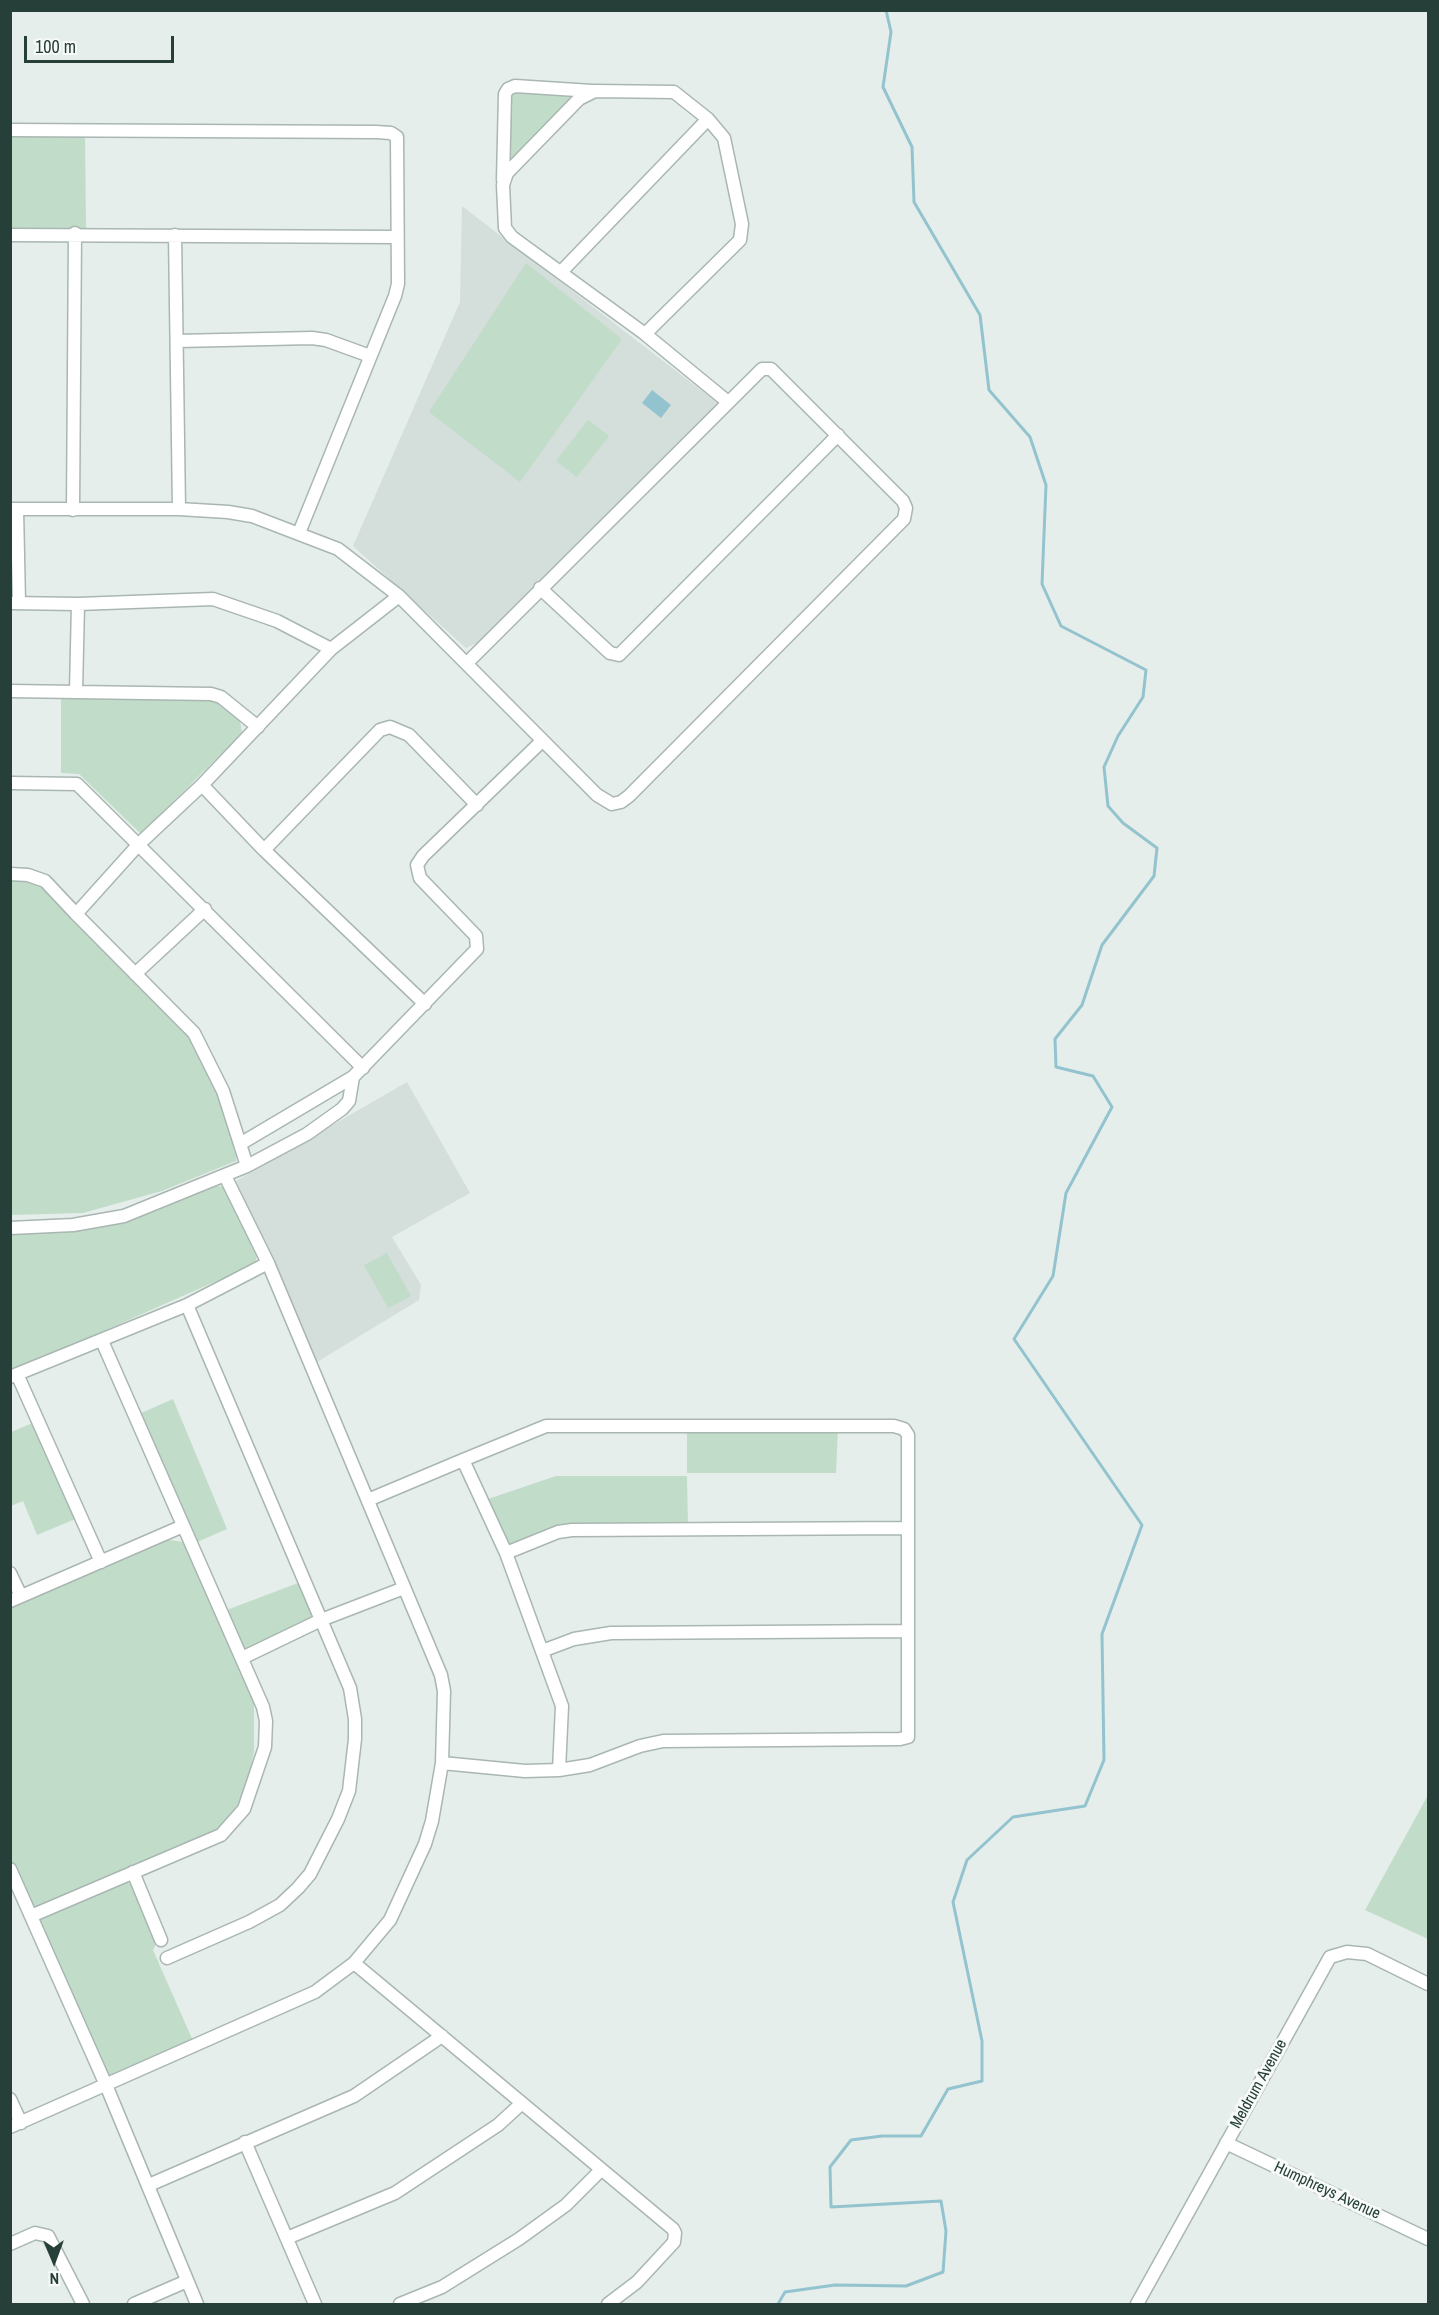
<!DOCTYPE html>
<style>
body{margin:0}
#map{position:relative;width:1439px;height:2315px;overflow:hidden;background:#e6eeeb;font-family:"Archivo Narrow",sans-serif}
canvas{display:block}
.frame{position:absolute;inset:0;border:12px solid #263f39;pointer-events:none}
.north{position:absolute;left:24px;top:2231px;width:60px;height:60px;-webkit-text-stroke:4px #f7faf9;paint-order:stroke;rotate:179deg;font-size:16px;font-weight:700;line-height:24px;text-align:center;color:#263f39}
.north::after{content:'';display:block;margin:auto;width:21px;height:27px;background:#263f39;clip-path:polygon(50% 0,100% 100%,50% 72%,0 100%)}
.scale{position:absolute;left:24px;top:36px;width:150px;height:27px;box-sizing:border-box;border:3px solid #263f39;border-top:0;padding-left:8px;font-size:18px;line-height:21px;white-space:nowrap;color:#263f39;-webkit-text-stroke:4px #f7faf9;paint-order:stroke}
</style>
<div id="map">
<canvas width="1439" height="2315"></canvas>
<div class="frame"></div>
<div class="north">N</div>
<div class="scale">100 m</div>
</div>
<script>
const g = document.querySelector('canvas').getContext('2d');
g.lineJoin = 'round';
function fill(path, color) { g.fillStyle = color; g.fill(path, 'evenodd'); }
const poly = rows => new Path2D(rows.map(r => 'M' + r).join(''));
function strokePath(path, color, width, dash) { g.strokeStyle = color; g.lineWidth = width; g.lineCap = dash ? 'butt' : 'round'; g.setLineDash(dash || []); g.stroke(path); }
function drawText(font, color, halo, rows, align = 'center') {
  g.font = font + ' "Archivo Narrow",sans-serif'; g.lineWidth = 6; g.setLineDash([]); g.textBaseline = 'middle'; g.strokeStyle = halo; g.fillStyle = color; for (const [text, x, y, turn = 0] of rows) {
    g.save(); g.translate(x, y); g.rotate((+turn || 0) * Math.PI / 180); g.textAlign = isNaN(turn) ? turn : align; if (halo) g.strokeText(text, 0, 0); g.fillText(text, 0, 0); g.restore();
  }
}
fill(poly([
 [462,206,719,404,481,641,466,648,353,546,460,302],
 [407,1082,470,1193,392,1237,421,1285,419,1300,317,1362,236,1181]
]), '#d4deda');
fill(poly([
 [516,89,580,93,506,169,508,97],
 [10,134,85,134,86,228,11,228],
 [526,263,622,339,520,482,429,412],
 [588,420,609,436,577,477,556,461],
 [61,695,209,697,219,701,240,721,242,733,141,834,79,774,61,773],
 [10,876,43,882,192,1034,207,1062,238,1146,236,1161,162,1191,83,1213,11,1215],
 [216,1186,225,1187,257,1256,255,1264,11,1372,11,1231,126,1220],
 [387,1253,411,1296,388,1308,364,1265],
 [173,1399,227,1529,195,1543,139,1414],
 [35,1422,78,1518,37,1535,23,1501,11,1506,11,1432],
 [687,1429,838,1429,836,1473,687,1473],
 [556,1476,687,1476,688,1526,585,1525,508,1550,488,1499],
 [164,1539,183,1542,254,1702,254,1751,249,1781,238,1804,218,1830,198,1842,33,1911,11,1861,10,1607],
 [298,1583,313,1616,309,1622,248,1650,240,1647,224,1611],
 [1428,1795,1428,1939,1365,1910],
 [118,1882,128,1883,137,1887,158,1940,153,1950,194,2043,113,2076,104,2074,35,1918]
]), '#c1ddc9');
fill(poly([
 [652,390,671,405,661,418,642,403]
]), '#93c3ce');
strokePath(poly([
 [778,2304,785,2292,835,2285,906,2286,943,2272,946,2231,941,2201,831,2207,830,2167,851,2140,882,2136,921,2136,948,2089,982,2081,982,2041,953,1902,967,1860,1013,1817,1085,1806,1104,1760,1102,1634,1142,1525,1014,1339,1053,1276,1066,1193,1112,1107,1093,1076,1056,1067,1055,1039,1082,1005,1102,945,1154,876,1157,848,1123,823,1108,806,1104,767,1118,736,1143,697,1146,670,1061,626,1042,584,1046,485,1030,437,989,390,980,315,914,202,912,147,883,87,891,32,886,10]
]), '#93c3ce', 3);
const minor = poly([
 [10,130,376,132,391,133,397,137,398,284,395,296,299,533],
 [503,180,505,94,508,89,515,86,592,91],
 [10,235,397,237],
 [175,235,179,509],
 [561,272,708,119],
 [645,334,740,240,742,224,724,138,708,119,674,92,595,91,579,99,507,173,503,185,505,228,512,237,645,334,728,402],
 [178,341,312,338,326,340,370,356],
 [10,509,179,509,228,512,252,516,338,549,399,596,597,795,612,804,621,802,629,796,899,524,904,519,906,508,903,501,771,369,762,369,467,663],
 [17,509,19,603],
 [73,510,75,233],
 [540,588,610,653,619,655,838,435],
 [399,596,331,649,202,785,139,844,76,914,194,1033,223,1091,247,1166,307,1134,342,1109,349,1101,353,1077,477,949,476,936,420,878,417,865,423,856,542,741],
 [10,603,78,604,213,599,277,621,331,649],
 [10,691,211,694,221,697,258,727],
 [76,691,78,604],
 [10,783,77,784,363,1068],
 [202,785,264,850],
 [10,874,28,875,45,881,76,914],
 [135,974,205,909],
 [425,1004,264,850,380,730,390,727,409,735,477,805],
 [240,1144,353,1077],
 [10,1228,73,1225,124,1216,247,1166],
 [17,1374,101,1562],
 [10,1377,187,1305,268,1263],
 [463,1460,546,1426,894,1426,904,1429,908,1435,908,1737,900,1739,663,1741,640,1746,590,1765,559,1770],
 [368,1500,463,1460,506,1553,562,1706,559,1770,525,1771,442,1763],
 [506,1553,558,1532,572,1530,908,1528],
 [10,1573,21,1596],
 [10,1601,183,1526],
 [542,1651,574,1639,611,1633,908,1631],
 [242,1658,321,1620,404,1588],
 [10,1869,106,2085,197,2304],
 [133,1872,161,1940],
 [31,1916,221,1835,244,1809,265,1747,266,1721,263,1707,102,1341],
 [167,1958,249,1922,280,1905,298,1888,310,1874,338,1819,349,1791,355,1739,355,1719,350,1688,187,1305],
 [354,1963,673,2229,675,2233,674,2242,637,2282,608,2304],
 [10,2099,21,2123],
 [10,2127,315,1992,354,1963,390,1920,425,1844,432,1821,442,1763,444,1691,441,1675,268,1263,225,1176],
 [245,2142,315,2304],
 [1226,2143,1428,2239],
 [149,2185,354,2096,442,2036],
 [287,2238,395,2193,498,2125,522,2103],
 [10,2244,35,2233,48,2236,83,2304],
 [134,2304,187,2281],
 [400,2304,442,2287,519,2239,566,2205,601,2170],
 [1137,2304,1330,1957,1347,1952,1367,1954,1428,1984]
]);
strokePath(minor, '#a9b6b2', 15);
strokePath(minor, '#fff', 12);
drawText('16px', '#263f39', '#f7faf9', [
 ["Meldrum Avenue",1259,2084,-61],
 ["Humphreys Avenue",1327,2191,25]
]);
</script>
